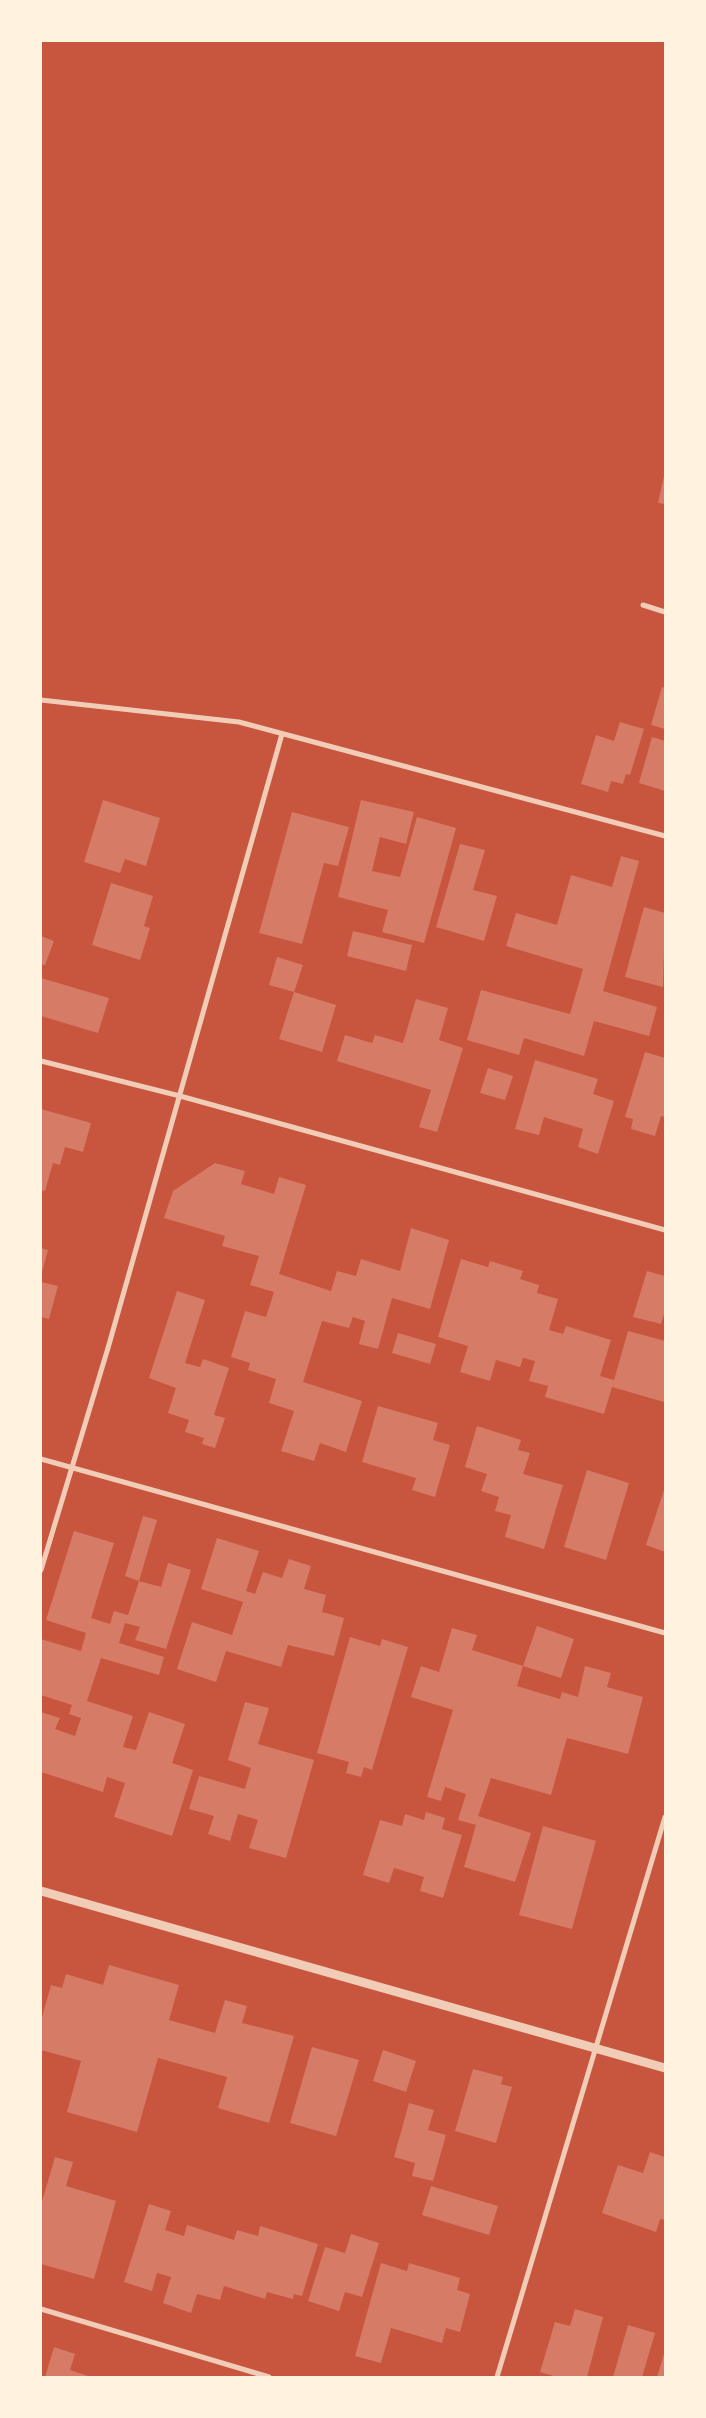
<!DOCTYPE html>
<style>
body{margin:0}
#map{position:relative;width:706px;height:2418px;overflow:hidden;background:#c8553d;font-family:Karla,sans-serif}
canvas{display:block}
.frame{position:absolute;inset:0;border:42px solid #fff3e0;pointer-events:none}
</style>
<div id="map">
<canvas width="706" height="2418"></canvas>
<div class="frame"></div>
</div>
<script>
const g = document.querySelector('canvas').getContext('2d');
g.lineJoin = 'round';
function fill(path, color) { g.fillStyle = color; g.fill(path, 'evenodd'); }
const poly = rows => new Path2D(rows.map(r => 'M' + r).join(''));
function strokePath(path, color, width, dash) { g.strokeStyle = color; g.lineWidth = width; g.lineCap = dash ? 'butt' : 'round'; g.setLineDash(dash || []); g.stroke(path); }
fill(poly([
 [664,476,665,476,665,504,658,503],
 [662,687,665,688,665,729,651,725],
 [620,722,644,729,630,775,626,774,623,784,611,781,608,792,581,784,596,735,614,741],
 [652,737,665,741,665,791,639,783],
 [103,800,160,818,146,866,125,859,120,873,84,862],
 [361,800,414,812,406,844,380,837,372,871,400,877,417,817,456,828,424,943,382,932,388,910,338,897],
 [292,812,349,827,338,866,324,863,302,944,259,933],
 [460,844,485,850,473,890,497,896,484,941,436,927],
 [621,856,639,861,603,991,657,1007,649,1036,594,1021,584,1056,524,1038,519,1055,467,1040,481,990,570,1014,583,969,506,946,516,913,557,925,571,875,612,887],
 [111,883,153,896,144,926,150,928,140,960,92,945],
 [644,907,665,913,663,987,625,977],
 [353,931,412,945,406,971,347,956],
 [41,936,54,941,45,965,41,964],
 [277,957,303,965,294,992,269,985],
 [41,978,109,998,98,1033,41,1016],
 [294,992,336,1005,322,1052,279,1039],
 [416,999,448,1008,439,1040,463,1048,437,1132,419,1127,431,1090,337,1061,345,1035,372,1043,375,1035,403,1043],
 [645,1052,665,1058,665,1117,661,1116,655,1136,631,1129,633,1119,625,1117],
 [535,1060,598,1079,593,1094,614,1101,598,1154,578,1147,583,1129,563,1123,544,1117,539,1135,515,1129],
 [488,1068,513,1076,505,1100,480,1093],
 [41,1109,91,1123,83,1152,65,1147,60,1165,53,1163,45,1191,41,1190],
 [215,1163,245,1171,241,1184,274,1194,279,1177,306,1185,279,1274,331,1291,337,1271,356,1276,361,1259,400,1271,411,1228,449,1240,430,1309,392,1298,378,1349,359,1344,365,1321,353,1317,349,1328,322,1321,303,1382,362,1401,346,1452,320,1443,314,1461,281,1451,294,1411,269,1403,276,1379,248,1370,250,1363,231,1357,245,1311,266,1317,274,1292,250,1285,259,1256,222,1246,225,1236,164,1218,173,1191],
 [41,1248,48,1250,42,1272,41,1272],
 [461,1259,488,1267,490,1261,523,1271,520,1279,539,1285,537,1293,558,1299,549,1330,563,1334,566,1326,611,1340,600,1376,614,1380,628,1331,665,1341,664,1402,612,1387,604,1414,545,1397,548,1386,529,1381,535,1361,523,1358,520,1367,496,1360,490,1381,460,1372,468,1346,438,1337],
 [647,1271,665,1276,665,1311,661,1324,633,1317],
 [41,1282,58,1286,49,1319,41,1317],
 [177,1291,205,1300,185,1363,200,1367,203,1359,229,1368,214,1415,225,1418,215,1448,202,1444,204,1438,185,1432,189,1420,168,1413,176,1388,149,1378],
 [398,1333,436,1344,430,1364,392,1353],
 [378,1406,438,1423,433,1440,450,1445,435,1497,412,1490,416,1478,362,1462],
 [477,1426,521,1440,518,1450,530,1453,523,1474,563,1485,544,1549,505,1537,511,1515,495,1511,499,1497,481,1491,487,1474,465,1467],
 [587,1470,629,1483,606,1560,564,1547],
 [664,1490,665,1490,665,1552,646,1545],
 [143,1516,157,1520,139,1581,125,1576],
 [74,1531,114,1543,91,1618,110,1624,114,1611,128,1615,139,1581,161,1587,168,1563,191,1570,166,1649,135,1640,140,1627,125,1623,119,1643,164,1657,159,1675,101,1658,87,1701,133,1716,123,1747,136,1750,149,1712,185,1724,172,1763,193,1770,172,1836,114,1817,125,1783,107,1777,103,1792,41,1772,41,1712,60,1718,55,1729,75,1736,81,1718,69,1714,72,1705,41,1695,41,1639,81,1651,86,1633,46,1620],
 [217,1538,259,1551,246,1591,255,1594,263,1572,282,1578,289,1559,311,1566,304,1589,326,1595,322,1612,344,1618,334,1656,288,1645,281,1667,226,1651,216,1682,177,1669,192,1622,232,1635,243,1602,201,1589],
 [537,1626,574,1639,561,1678,523,1666,517,1686,560,1699,562,1692,578,1697,585,1666,611,1673,607,1687,643,1697,628,1754,567,1738,551,1795,491,1778,478,1816,531,1833,515,1882,464,1867,476,1825,458,1820,466,1794,445,1787,441,1801,427,1797,453,1710,411,1697,421,1666,439,1672,452,1628,477,1635,472,1650,523,1666],
 [350,1637,380,1646,382,1639,408,1647,372,1770,364,1767,361,1777,346,1773,349,1762,317,1753],
 [245,1702,269,1708,258,1744,314,1760,286,1858,249,1848,258,1820,238,1814,230,1841,208,1834,214,1816,189,1809,199,1776,245,1789,251,1768,228,1760],
 [426,1812,445,1818,442,1829,462,1835,443,1898,420,1891,424,1877,394,1868,389,1883,363,1875,380,1820,402,1826,405,1814,424,1820],
 [543,1826,596,1841,572,1929,519,1915],
 [109,1965,179,1985,169,2020,215,2033,225,2000,247,2006,242,2023,294,2036,269,2123,218,2108,227,2077,158,2058,137,2132,67,2112,81,2061,41,2050,41,2021,51,1985,62,1988,66,1974,103,1985],
 [312,2047,359,2060,336,2136,290,2123],
 [383,2050,416,2061,406,2092,373,2081],
 [473,2069,503,2077,501,2084,512,2087,496,2143,455,2131],
 [409,2103,434,2110,428,2130,446,2135,433,2181,412,2176,415,2163,394,2157],
 [650,2152,665,2157,665,2220,660,2219,656,2232,602,2213,618,2165,643,2173],
 [55,2157,73,2162,66,2186,116,2201,94,2279,41,2264,41,2205],
 [431,2186,498,2206,489,2235,422,2215],
 [149,2204,171,2211,165,2230,184,2236,187,2225,234,2240,237,2230,258,2236,260,2226,318,2244,302,2296,294,2294,293,2299,267,2292,265,2299,224,2286,220,2300,197,2294,191,2313,163,2303,171,2277,157,2273,152,2291,124,2282],
 [351,2234,379,2243,362,2297,345,2292,339,2311,308,2301,325,2247,345,2253],
 [381,2263,407,2271,409,2263,460,2278,457,2290,470,2294,460,2332,446,2328,442,2343,391,2328,381,2363,355,2356],
 [575,2309,603,2317,587,2377,557,2377,540,2372,555,2322,570,2326],
 [628,2325,655,2333,642,2377,613,2377],
 [54,2347,75,2354,70,2370,91,2377,45,2377],
 [664,2354,665,2377,657,2377]
]), '#d67c66');
strokePath(poly([
 [643,605,665,612],
 [41,700,239,722,665,836],
 [41,1061,180,1096,665,1230],
 [41,1459,665,1633],
 [41,1570,108,1348,282,734],
 [41,2309,269,2377],
 [497,2377,665,1817]
]), '#f1ccb7', 5);
strokePath(poly([
 [41,1891,665,2068]
]), '#f1ccb7', 9);
</script>
